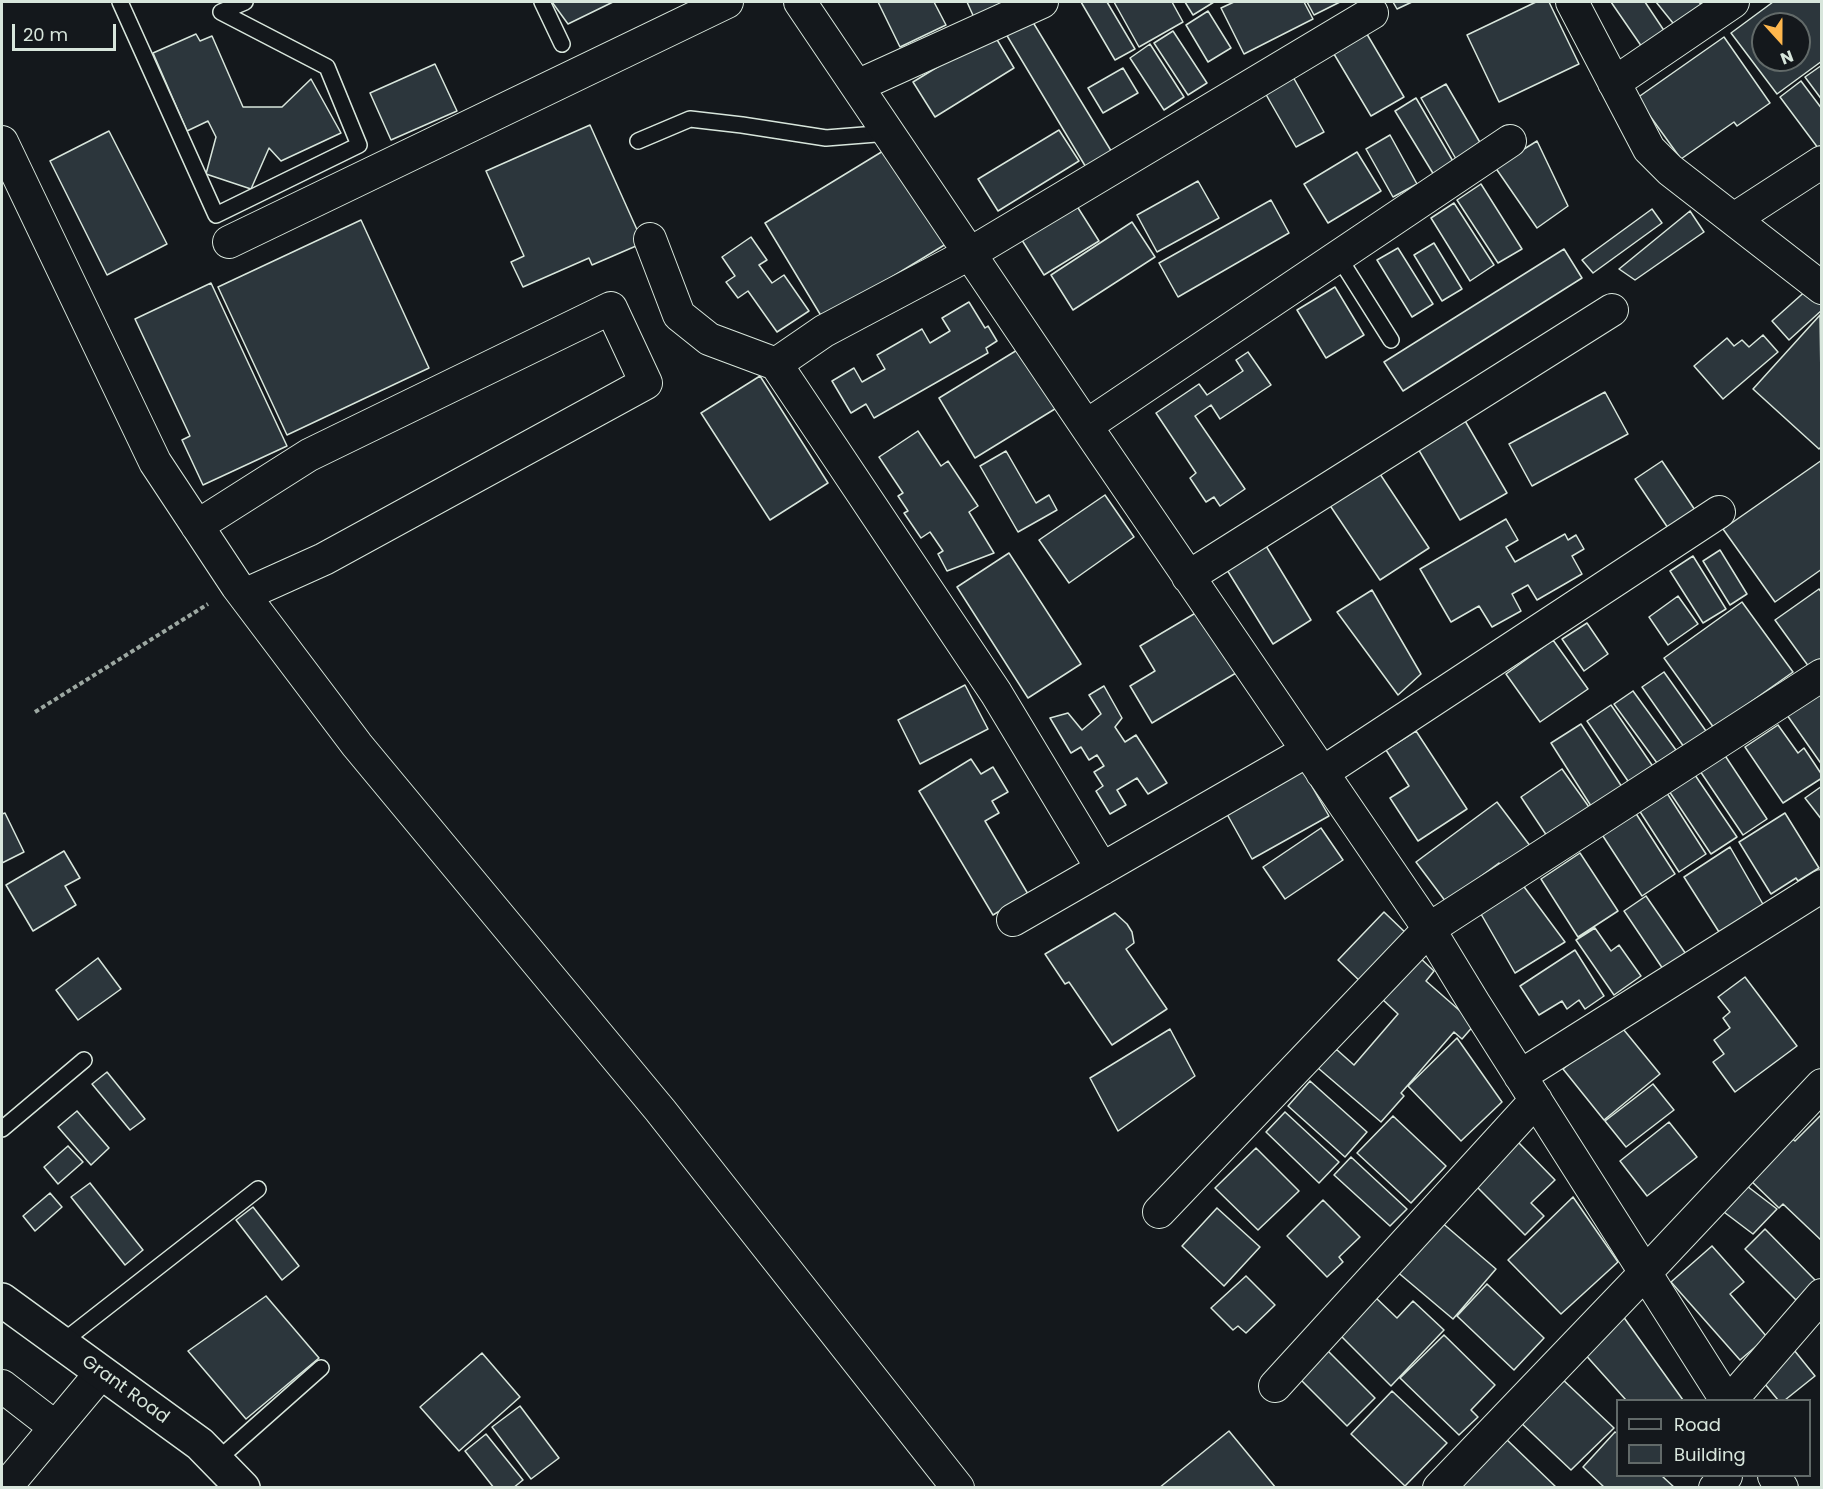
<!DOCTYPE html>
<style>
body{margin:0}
#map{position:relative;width:1823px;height:1489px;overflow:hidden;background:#14181c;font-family:Poppins,sans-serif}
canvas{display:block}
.frame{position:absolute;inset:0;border:3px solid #d8e6dc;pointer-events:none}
.legend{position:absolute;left:1616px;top:1399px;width:195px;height:78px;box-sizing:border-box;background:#14181c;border:2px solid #626a69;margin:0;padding:8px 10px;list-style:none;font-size:18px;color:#d8e6dc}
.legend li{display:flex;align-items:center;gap:12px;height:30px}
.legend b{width:30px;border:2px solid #626a69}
.north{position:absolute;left:1751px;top:12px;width:60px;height:60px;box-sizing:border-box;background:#14181c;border:2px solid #626a69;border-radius:50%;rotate:159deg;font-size:16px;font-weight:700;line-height:24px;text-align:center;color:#d8e6dc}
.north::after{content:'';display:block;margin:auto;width:21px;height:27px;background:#ffb74d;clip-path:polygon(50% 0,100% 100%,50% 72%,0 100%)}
.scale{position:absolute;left:12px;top:24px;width:104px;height:27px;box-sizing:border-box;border:3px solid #d8e6dc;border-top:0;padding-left:8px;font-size:18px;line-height:21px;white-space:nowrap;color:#d8e6dc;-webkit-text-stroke:4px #14181c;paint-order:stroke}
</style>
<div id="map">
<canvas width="1823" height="1489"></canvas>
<div class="frame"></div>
<ul class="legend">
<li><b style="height:8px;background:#14181c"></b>Road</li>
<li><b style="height:16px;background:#2c363c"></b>Building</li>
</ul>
<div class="north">N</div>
<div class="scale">20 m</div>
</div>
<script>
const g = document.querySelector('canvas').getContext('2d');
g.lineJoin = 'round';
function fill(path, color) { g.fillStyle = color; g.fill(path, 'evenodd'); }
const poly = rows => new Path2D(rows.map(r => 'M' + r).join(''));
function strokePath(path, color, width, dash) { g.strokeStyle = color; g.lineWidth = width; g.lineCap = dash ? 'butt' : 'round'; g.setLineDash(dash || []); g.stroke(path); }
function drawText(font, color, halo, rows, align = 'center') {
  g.font = font + ' Poppins,sans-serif'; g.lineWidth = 4.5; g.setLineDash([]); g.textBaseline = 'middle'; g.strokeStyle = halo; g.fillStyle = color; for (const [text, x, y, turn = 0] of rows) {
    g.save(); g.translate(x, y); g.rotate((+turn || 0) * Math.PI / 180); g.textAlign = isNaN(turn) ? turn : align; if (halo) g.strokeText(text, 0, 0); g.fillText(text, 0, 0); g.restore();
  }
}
const building = poly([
 [552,2,613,2,568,24,552,2],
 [878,2,934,2,946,25,900,47,878,2],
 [967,2,1021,2,976,22,967,2],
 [1081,2,1107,2,1135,49,1115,60,1081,2],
 [1114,2,1172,2,1183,22,1139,47,1114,2],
 [1185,2,1214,2,1193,15,1185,2],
 [1234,2,1304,2,1313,19,1244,54,1221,8,1234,2],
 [1307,2,1340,2,1314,15,1307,2],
 [1393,2,1412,2,1397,9,1393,2],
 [1536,2,1549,2,1579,64,1499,102,1467,35,1536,2],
 [1611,2,1645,2,1667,35,1644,50,1611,2],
 [1656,2,1699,2,1704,8,1677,28,1656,2],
 [1773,2,1822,2,1822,61,1777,94,1731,33,1773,2],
 [1763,24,1799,24,1799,60,1763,60,1763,24],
 [1208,11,1231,48,1208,62,1186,25,1208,11],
 [1031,19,1113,154,1087,169,1006,34,1031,19],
 [1361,24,1404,97,1371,116,1328,44,1361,24],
 [1173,31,1207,83,1188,95,1154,43,1173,31],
 [993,33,1014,68,935,117,913,82,993,33],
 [196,34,200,41,212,36,243,107,282,107,311,79,341,133,281,161,269,148,251,189,206,174,216,137,208,121,187,131,153,53,196,34],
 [1724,37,1770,103,1737,126,1734,122,1681,159,1637,98,1724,37],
 [1150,44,1184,97,1164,110,1130,58,1150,44],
 [435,64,457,111,391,140,370,93,435,64],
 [1822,65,1822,100,1805,77,1822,65],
 [1123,68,1138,93,1103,113,1088,88,1123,68],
 [1288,68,1324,132,1296,147,1260,84,1288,68],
 [1801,81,1822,109,1821,152,1780,97,1801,81],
 [1446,84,1485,151,1460,166,1421,98,1446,84],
 [1416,98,1454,163,1434,175,1395,111,1416,98],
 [590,125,643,243,592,265,589,258,523,287,511,262,524,256,486,171,590,125],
 [1059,130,1079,161,998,211,978,179,1059,130],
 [109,131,167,244,107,275,50,161,109,131],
 [1390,135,1417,184,1393,197,1366,149,1390,135],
 [1537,141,1568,206,1537,228,1495,167,1537,141],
 [888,148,946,244,823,319,765,223,888,148],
 [1357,152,1381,191,1328,223,1304,184,1357,152],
 [1198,181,1219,218,1157,252,1137,215,1198,181],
 [1481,184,1522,249,1498,263,1457,200,1481,184],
 [1271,200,1289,233,1178,297,1159,263,1271,200],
 [1075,203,1099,241,1044,275,1020,237,1075,203],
 [1454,203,1494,265,1470,281,1431,218,1454,203],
 [1652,209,1662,223,1593,273,1582,260,1652,209],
 [1690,211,1704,232,1635,280,1619,269,1690,211],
 [361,220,429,368,287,435,218,287,361,220],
 [1132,222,1155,257,1073,310,1051,275,1132,222],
 [751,237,767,260,759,265,772,283,784,275,809,311,777,332,748,291,738,298,726,282,735,276,722,257,751,237],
 [1434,243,1462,289,1442,301,1414,255,1434,243],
 [1398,248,1433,304,1412,317,1377,260,1398,248],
 [1564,249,1582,278,1403,391,1384,362,1564,249],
 [211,283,287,446,203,485,182,440,190,436,135,319,211,283],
 [1335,287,1364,335,1326,358,1297,310,1335,287],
 [1809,288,1822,302,1822,310,1789,340,1772,321,1809,288],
 [969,302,985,328,988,326,997,341,986,348,988,353,874,418,866,404,851,413,832,381,854,368,862,382,885,369,877,355,922,329,930,343,950,331,942,318,969,302],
 [1820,315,1822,446,1819,449,1753,389,1820,315],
 [1763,335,1778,352,1723,399,1694,366,1727,338,1734,346,1742,340,1749,347,1763,335],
 [1027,344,1063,404,975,458,939,398,1027,344],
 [1248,352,1271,385,1220,419,1211,405,1195,416,1245,489,1220,506,1214,497,1206,502,1190,478,1196,473,1156,413,1199,384,1207,395,1243,371,1236,360,1248,352],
 [760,376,828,483,770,520,701,413,760,376],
 [1605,392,1628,434,1532,486,1509,444,1605,392],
 [1464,419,1507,493,1460,520,1417,447,1464,419],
 [918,431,941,466,948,461,978,506,969,512,994,553,947,571,938,554,943,551,930,532,921,538,904,513,908,511,898,496,903,493,879,457,918,431],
 [1006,451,1036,503,1049,495,1057,510,1018,532,980,466,1006,451],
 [1822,460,1822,569,1775,602,1723,529,1822,460],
 [1662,461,1697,513,1670,531,1635,479,1662,461],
 [1378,471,1429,548,1380,580,1329,504,1378,471],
 [1105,495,1134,537,1069,583,1039,540,1105,495],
 [1506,519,1518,540,1506,547,1515,562,1565,534,1568,540,1576,535,1584,549,1572,556,1582,574,1537,600,1528,585,1512,594,1521,611,1492,627,1479,606,1451,622,1420,569,1506,519],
 [1263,541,1311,620,1273,644,1224,565,1263,541],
 [1720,550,1747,594,1730,605,1703,561,1720,550],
 [1009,553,1081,664,1028,698,957,587,1009,553],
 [1693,556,1726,609,1703,623,1670,571,1693,556],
 [1819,589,1822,593,1822,658,1809,667,1775,620,1819,589],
 [1372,590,1421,674,1398,695,1337,612,1372,590],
 [1678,596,1698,624,1668,645,1649,617,1678,596],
 [1742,602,1793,672,1714,728,1664,658,1742,602],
 [1199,611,1236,673,1152,723,1130,686,1155,671,1140,646,1199,611],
 [1587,623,1608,654,1584,671,1562,639,1587,623],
 [1553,640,1588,689,1540,722,1506,674,1553,640],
 [1664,672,1706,731,1684,747,1642,687,1664,672],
 [965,685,988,729,920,764,898,720,965,685],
 [1104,686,1122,718,1115,727,1125,742,1136,735,1167,783,1148,794,1137,778,1117,790,1126,805,1110,814,1096,791,1103,786,1094,772,1104,766,1097,755,1089,760,1081,747,1071,753,1050,718,1068,713,1082,730,1101,714,1089,695,1104,686],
 [1633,691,1676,750,1657,763,1614,704,1633,691],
 [1822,692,1822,765,1787,715,1822,692],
 [1611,705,1654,768,1630,784,1587,721,1611,705],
 [1581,724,1622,787,1591,806,1551,743,1581,724],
 [1778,725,1798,753,1804,748,1822,775,1822,778,1783,803,1745,747,1778,725],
 [1416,731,1467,809,1418,841,1390,798,1409,786,1386,750,1416,731],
 [1724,754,1767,819,1743,835,1700,771,1724,754],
 [971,759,981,774,993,767,1008,792,992,801,999,813,985,821,1028,894,993,915,919,791,971,759],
 [1299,764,1329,816,1252,859,1223,807,1299,764],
 [1562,769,1589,807,1547,836,1521,797,1562,769],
 [1695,775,1737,837,1711,854,1669,791,1695,775],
 [1822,786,1822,820,1805,798,1822,786],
 [1665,790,1706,854,1679,872,1637,807,1665,790],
 [1497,802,1531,847,1504,868,1499,863,1446,902,1416,862,1497,802],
 [1635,812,1675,874,1642,896,1601,833,1635,812],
 [5,813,24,852,2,863,2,814,5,813],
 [1785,813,1819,868,1798,881,1796,878,1771,894,1739,842,1785,813],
 [1321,828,1343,860,1285,899,1263,867,1321,828],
 [1730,847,1764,906,1719,932,1684,877,1730,847],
 [64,851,80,878,65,886,76,905,33,931,6,885,64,851],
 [1580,853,1618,911,1578,937,1541,879,1580,853],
 [1522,884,1565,942,1515,973,1481,914,1522,884],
 [1646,896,1690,960,1667,975,1624,911,1646,896],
 [1384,912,1409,936,1364,985,1338,960,1384,912],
 [1115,913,1127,924,1132,932,1134,943,1126,949,1167,1009,1112,1045,1069,982,1065,984,1045,954,1115,913],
 [1595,928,1611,951,1619,945,1641,976,1614,995,1576,940,1595,928],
 [1575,950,1604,996,1585,1009,1579,1000,1567,1009,1562,1001,1539,1015,1520,986,1575,950],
 [1418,956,1434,971,1426,981,1475,1024,1462,1039,1454,1032,1401,1093,1404,1096,1381,1122,1318,1068,1336,1049,1354,1065,1398,1014,1381,998,1418,956],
 [98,958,121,989,78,1020,56,990,98,958],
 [1745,977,1797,1046,1735,1092,1713,1062,1724,1054,1714,1040,1730,1028,1723,1018,1730,1012,1718,997,1745,977],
 [1619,1024,1660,1074,1604,1120,1563,1069,1619,1024],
 [1170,1029,1195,1076,1118,1131,1090,1078,1170,1029],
 [1457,1038,1502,1102,1461,1141,1408,1086,1457,1038],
 [107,1072,145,1119,130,1130,92,1084,107,1072],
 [1310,1081,1367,1132,1345,1157,1288,1106,1310,1081],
 [1653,1084,1674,1110,1626,1147,1605,1121,1653,1084],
 [77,1111,109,1148,91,1165,58,1127,77,1111],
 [1285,1112,1339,1162,1319,1183,1266,1132,1285,1112],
 [1822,1114,1822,1241,1783,1204,1779,1208,1745,1175,1786,1133,1795,1141,1822,1114],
 [1393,1116,1446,1166,1411,1203,1357,1153,1393,1116],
 [1669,1122,1697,1157,1647,1196,1620,1161,1669,1122],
 [1518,1142,1555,1180,1531,1203,1544,1216,1525,1235,1475,1185,1518,1142],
 [68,1146,83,1162,58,1184,44,1167,68,1146],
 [1256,1148,1299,1191,1258,1230,1215,1188,1256,1148],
 [1351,1157,1407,1209,1390,1226,1334,1175,1351,1157],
 [90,1183,143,1250,125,1265,71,1197,90,1183],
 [1743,1183,1777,1209,1753,1234,1720,1209,1743,1183],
 [50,1193,62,1207,35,1231,23,1216,50,1193],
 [1573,1197,1618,1262,1561,1314,1508,1260,1573,1197],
 [1323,1200,1360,1237,1339,1257,1343,1262,1327,1277,1287,1236,1323,1200],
 [253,1207,299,1266,282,1280,236,1220,253,1207],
 [1217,1208,1260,1247,1224,1286,1182,1246,1217,1208],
 [1440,1221,1496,1269,1453,1319,1395,1270,1440,1221],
 [1765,1229,1816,1281,1796,1300,1745,1249,1765,1229],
 [1712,1246,1744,1282,1730,1294,1767,1337,1740,1360,1671,1282,1712,1246],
 [1246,1276,1275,1305,1246,1333,1238,1326,1233,1330,1211,1308,1246,1276],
 [1487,1284,1544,1338,1514,1370,1457,1316,1487,1284],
 [266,1296,319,1358,246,1419,188,1351,266,1296],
 [1374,1296,1397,1318,1413,1301,1444,1330,1391,1386,1339,1334,1374,1296],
 [1620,1312,1683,1400,1626,1400,1582,1351,1620,1312],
 [1444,1335,1495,1385,1471,1410,1478,1417,1459,1435,1400,1378,1444,1335],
 [1321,1344,1375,1398,1347,1426,1293,1372,1321,1344],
 [1794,1350,1815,1376,1785,1400,1778,1400,1760,1378,1794,1350],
 [482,1353,520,1397,459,1451,420,1407,482,1353],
 [1560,1377,1614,1428,1571,1470,1518,1420,1560,1377],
 [1392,1391,1447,1443,1405,1486,1351,1434,1392,1391],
 [520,1406,559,1458,531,1479,492,1427,520,1406],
 [1229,1431,1276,1488,1159,1488,1229,1431],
 [1615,1432,1618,1434,1618,1476,1662,1476,1675,1488,1605,1488,1583,1467,1615,1432],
 [486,1434,523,1480,513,1488,494,1488,465,1451,486,1434],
 [1505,1438,1557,1488,1457,1488,1505,1438]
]);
fill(building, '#2c363c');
strokePath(building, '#d8e6dc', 1.5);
const lane = poly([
 [120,2,216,215,359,145,327,67,221,12],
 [542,2,562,44],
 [221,12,245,2],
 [638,141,690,119,742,125,826,138,889,133],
 [1338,256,1391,340],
 [2,1129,84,1060],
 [61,1343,258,1189],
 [216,1461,321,1368]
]);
const street = poly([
 [800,2,1086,426,1429,929,1474,1003,1726,1400],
 [1572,2,1649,149,1670,170,1822,288],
 [1614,83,1733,2],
 [857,86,1042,2],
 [2,142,155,462,237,586,357,745,660,1110,958,1488],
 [1734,219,1822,162],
 [650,239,679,315,709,339,776,364,996,693,1102,869],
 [229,242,727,2],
 [776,364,824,331,969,254,1372,13],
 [1086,426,1510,141],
 [197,526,309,455,611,308,646,383,324,559,244,595],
 [1188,577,1612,310],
 [1322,773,1719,512],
 [1013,920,1307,751],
 [1520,1076,1822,886],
 [1159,1212,1429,929,1822,675],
 [2,1386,55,1427],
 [1275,1386,1536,1100],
 [1731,1400,1822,1295],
 [1774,1476,1782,1488],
 [5,1488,101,1373],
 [1439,1488,1645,1273,1822,1085],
 [1715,1488,1726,1476]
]);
const secondary = poly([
 [2,1300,200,1444,243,1488]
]);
strokePath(lane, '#d8e6dc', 18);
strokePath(street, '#d8e6dc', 34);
strokePath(secondary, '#d8e6dc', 36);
strokePath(poly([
 [35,712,208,604]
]), '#9da8a2', 4, [4.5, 3]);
strokePath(lane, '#14181c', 15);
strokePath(street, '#14181c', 32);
strokePath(secondary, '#14181c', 33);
drawText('18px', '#d8e6dc', '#14181c', [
 ["Grant Road",125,1390,36]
]);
</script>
